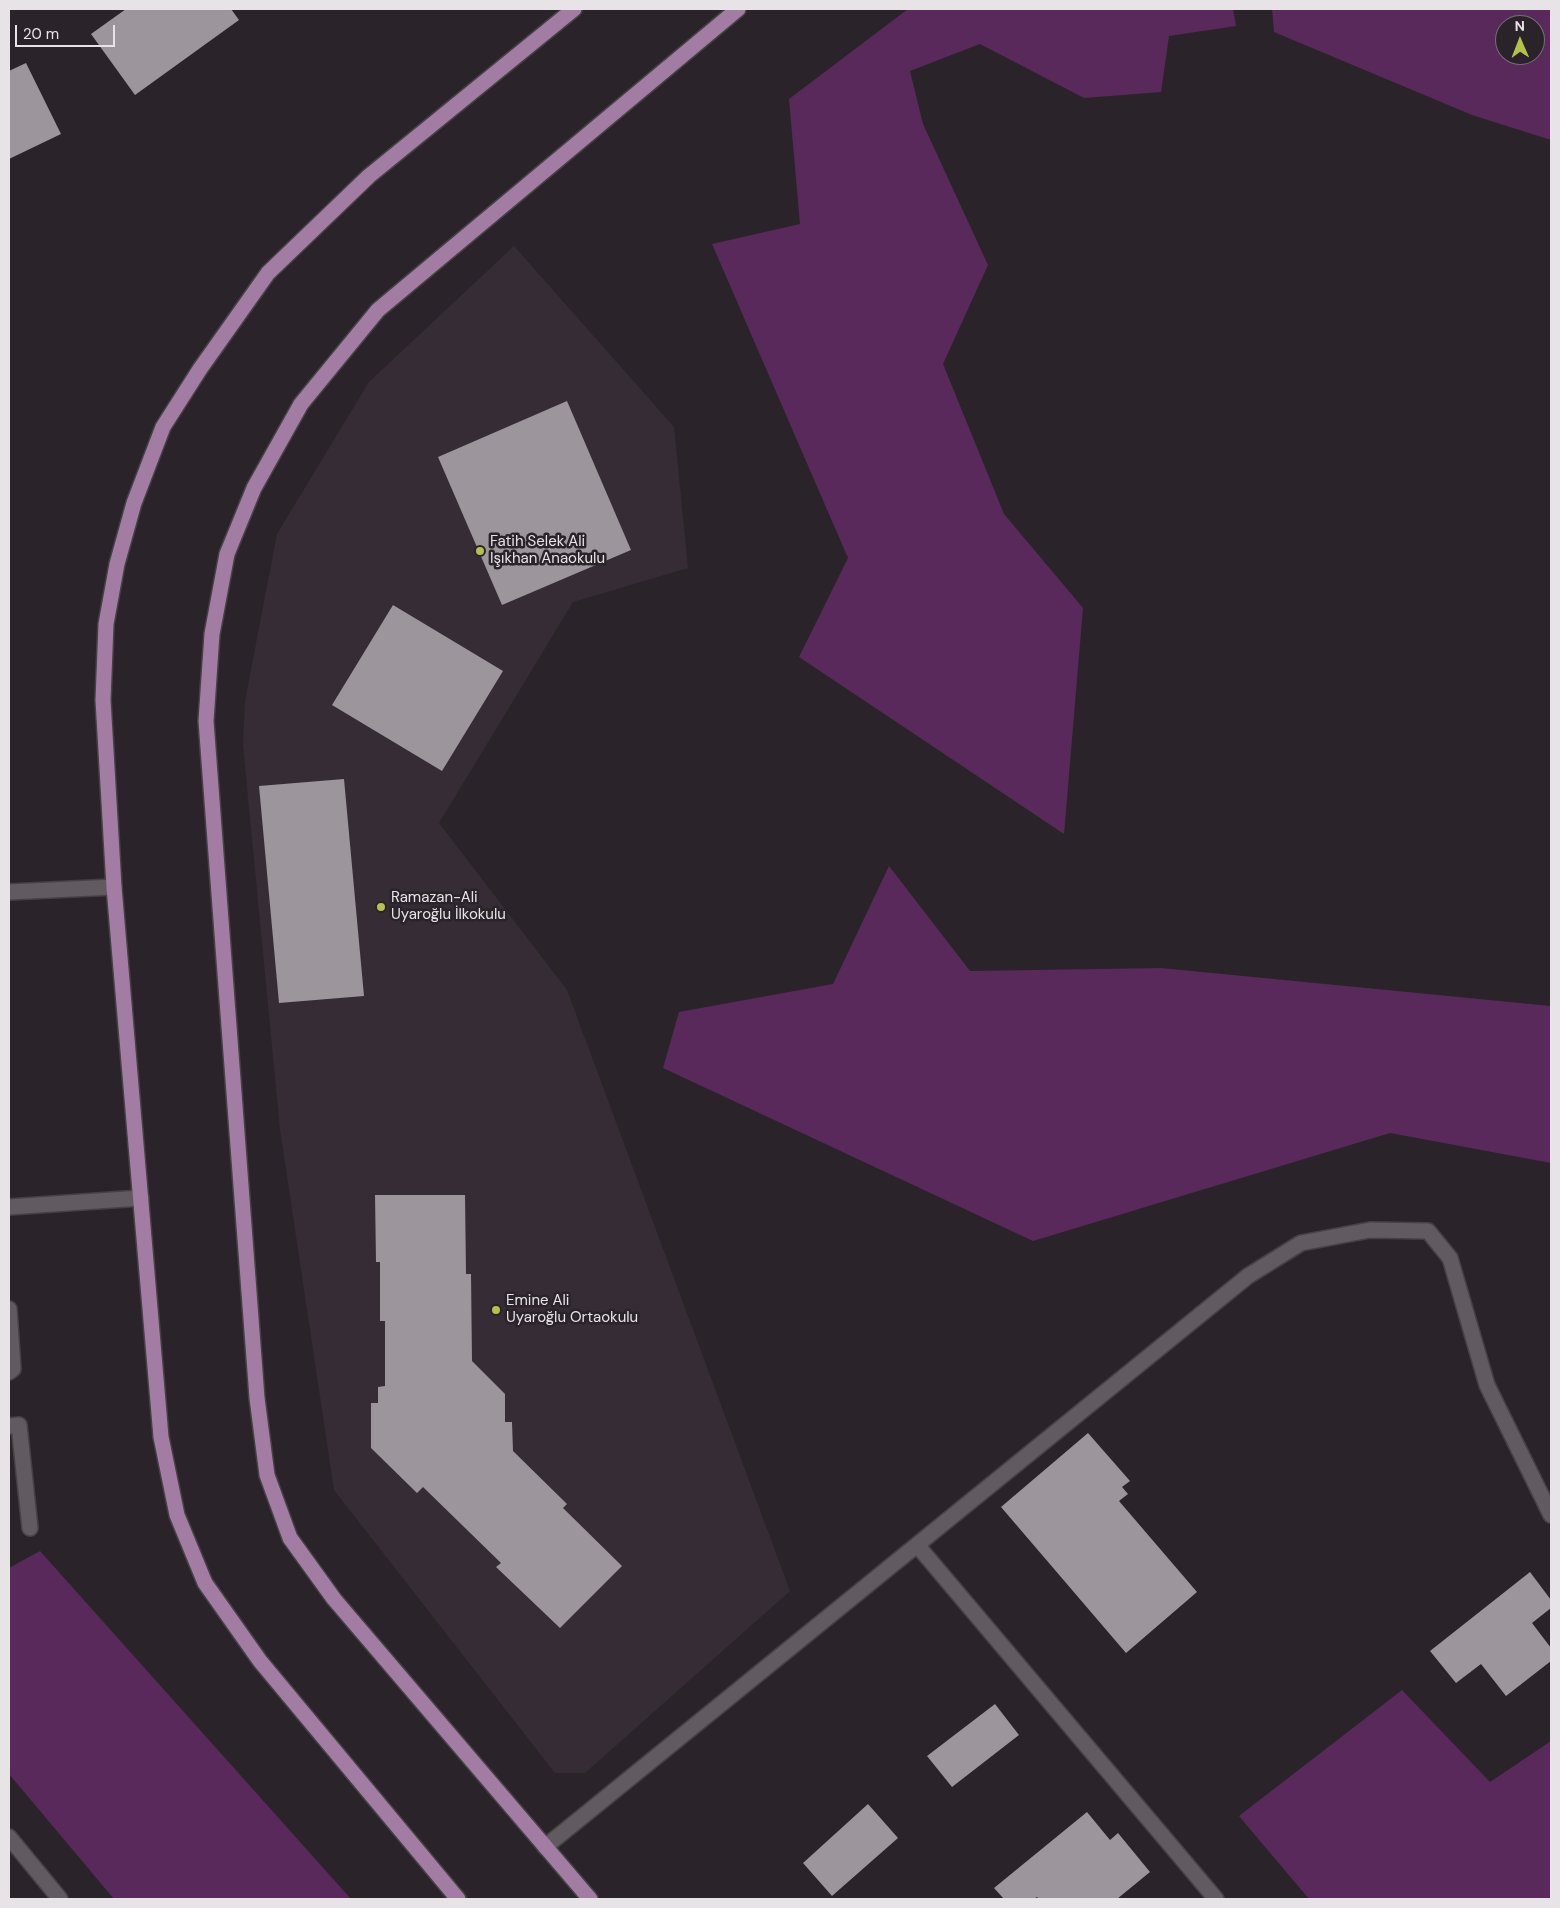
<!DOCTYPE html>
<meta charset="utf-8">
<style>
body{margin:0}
#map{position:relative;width:1560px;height:1908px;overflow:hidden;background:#2a242a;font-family:"DM Sans",sans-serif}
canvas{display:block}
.frame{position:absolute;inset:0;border:10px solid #e7e3e7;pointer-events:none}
.north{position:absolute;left:1495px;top:15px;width:50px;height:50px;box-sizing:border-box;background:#2a242a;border:1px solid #767076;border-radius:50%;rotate:359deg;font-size:14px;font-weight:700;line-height:20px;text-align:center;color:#e7e3e7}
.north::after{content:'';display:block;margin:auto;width:18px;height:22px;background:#b4c24a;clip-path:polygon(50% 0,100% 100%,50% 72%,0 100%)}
.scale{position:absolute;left:15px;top:25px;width:100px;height:22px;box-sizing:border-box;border:2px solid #e7e3e7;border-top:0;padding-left:6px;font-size:15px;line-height:18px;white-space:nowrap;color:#e7e3e7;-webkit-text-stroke:4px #2a242a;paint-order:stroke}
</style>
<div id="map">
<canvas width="1560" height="1908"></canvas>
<div class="frame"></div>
<div class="north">N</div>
<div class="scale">20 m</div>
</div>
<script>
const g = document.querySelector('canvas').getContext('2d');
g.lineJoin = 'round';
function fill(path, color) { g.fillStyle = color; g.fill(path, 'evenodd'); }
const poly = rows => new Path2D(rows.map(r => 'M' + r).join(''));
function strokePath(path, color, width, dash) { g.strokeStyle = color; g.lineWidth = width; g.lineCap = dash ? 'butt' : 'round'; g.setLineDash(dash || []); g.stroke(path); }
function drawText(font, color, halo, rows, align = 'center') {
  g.font = font + ' "DM Sans",sans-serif'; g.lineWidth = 5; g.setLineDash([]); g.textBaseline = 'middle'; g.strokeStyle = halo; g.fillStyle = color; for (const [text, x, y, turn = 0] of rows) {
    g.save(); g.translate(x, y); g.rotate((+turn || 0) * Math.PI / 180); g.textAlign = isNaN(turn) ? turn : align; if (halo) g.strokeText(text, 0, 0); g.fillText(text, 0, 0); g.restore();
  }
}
fill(poly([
 [514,246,674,427,688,568,573,602,439,823,567,990,790,1591,585,1773,555,1773,334,1490,280,1129,243,745,245,701,277,534,369,382]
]), '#362c36');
fill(poly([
 [908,9,1233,9,1236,26,1169,36,1161,92,1084,98,980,44,910,71,923,124,988,265,943,364,1004,514,1083,608,1064,834,799,657,848,558,712,244,800,224,789,99],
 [1272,9,1551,9,1551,140,1472,115,1274,32],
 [1505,25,1535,25,1535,55,1505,55],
 [889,866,970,971,1161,968,1551,1006,1551,1163,1390,1133,1033,1241,663,1068,679,1012,833,984],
 [40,1551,351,1899,114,1899,9,1774,9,1568],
 [1402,1690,1490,1782,1551,1741,1551,1899,1309,1899,1239,1816]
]), '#58295a');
fill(poly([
 [126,9,231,9,239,20,135,95,91,34],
 [26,63,61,134,9,159,9,71],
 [567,401,631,550,502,605,438,457],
 [393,605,503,671,442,771,332,705],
 [344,779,364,996,279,1003,259,786],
 [375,1195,465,1195,466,1274,471,1274,472,1361,505,1394,505,1422,512,1422,513,1451,567,1504,563,1508,622,1566,560,1628,496,1567,501,1563,423,1487,417,1493,371,1448,371,1403,378,1403,378,1387,385,1386,385,1321,380,1321,380,1262,376,1262],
 [1088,1433,1130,1481,1122,1487,1128,1494,1119,1501,1197,1592,1126,1653,1001,1507],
 [1530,1572,1551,1600,1551,1608,1532,1623,1551,1648,1551,1661,1506,1696,1481,1664,1456,1683,1430,1651],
 [995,1704,1019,1735,952,1787,927,1756],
 [868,1804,898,1838,832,1896,803,1863],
 [1087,1812,1110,1840,1118,1833,1150,1872,1117,1899,1039,1899,1037,1897,1034,1899,1004,1899,994,1888]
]), '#9c959c');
const minor = poly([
 [9,892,114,887],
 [9,1207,141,1198],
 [9,1309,13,1369,9,1372],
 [9,1426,19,1425,30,1528],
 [917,1545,1216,1899],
 [9,1837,60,1899],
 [545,1847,1248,1276,1301,1243,1370,1230,1428,1231,1450,1258,1487,1385,1551,1515]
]);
const major = poly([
 [458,1899,260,1661,205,1583,177,1515,161,1437,114,887,103,700,106,624,117,564,134,503,163,427,200,369,268,273,369,176,574,9],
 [590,1899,334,1599,290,1538,267,1475,257,1398,206,721,212,634,227,554,254,488,301,404,378,310,738,9]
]);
strokePath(minor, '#454145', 18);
strokePath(major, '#454145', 18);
strokePath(minor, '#615b61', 15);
strokePath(major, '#a27ca3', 15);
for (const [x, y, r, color] of [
 [480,551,5,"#b4c24a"],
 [381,907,5,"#b4c24a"],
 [496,1310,5,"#b4c24a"]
]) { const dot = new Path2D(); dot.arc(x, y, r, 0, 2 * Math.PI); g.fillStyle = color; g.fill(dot); strokePath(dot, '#2a242a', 2); }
drawText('15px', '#e7e3e7', '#2a242a', [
 ["Fatih Selek Ali",490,542],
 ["Işıkhan Anaokulu",490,559],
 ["Ramazan-Ali",391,898],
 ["Uyaroğlu İlkokulu",391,915],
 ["Emine Ali",506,1301],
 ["Uyaroğlu Ortaokulu",506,1318]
], 'left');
</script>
